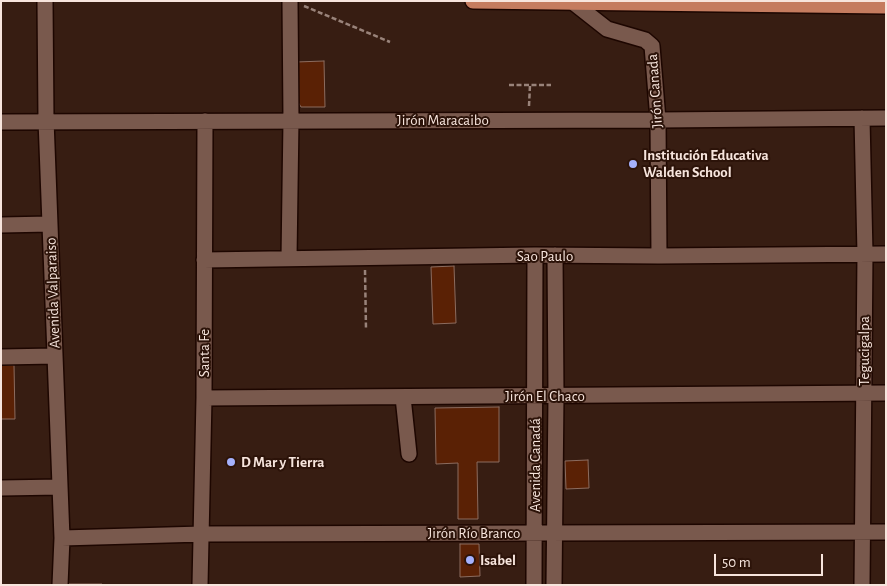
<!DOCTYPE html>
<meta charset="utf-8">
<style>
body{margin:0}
#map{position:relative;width:887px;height:586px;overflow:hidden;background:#371d12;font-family:"Alegreya Sans",sans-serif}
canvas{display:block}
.frame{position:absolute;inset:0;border:2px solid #f7e5dd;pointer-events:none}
.scale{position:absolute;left:714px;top:554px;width:109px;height:22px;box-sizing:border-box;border:2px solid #f7e5dd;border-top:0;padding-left:6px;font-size:15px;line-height:18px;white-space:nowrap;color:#f7e5dd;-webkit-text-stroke:4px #2c1309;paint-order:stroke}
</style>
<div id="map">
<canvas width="887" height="586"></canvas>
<div class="frame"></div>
<div class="scale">50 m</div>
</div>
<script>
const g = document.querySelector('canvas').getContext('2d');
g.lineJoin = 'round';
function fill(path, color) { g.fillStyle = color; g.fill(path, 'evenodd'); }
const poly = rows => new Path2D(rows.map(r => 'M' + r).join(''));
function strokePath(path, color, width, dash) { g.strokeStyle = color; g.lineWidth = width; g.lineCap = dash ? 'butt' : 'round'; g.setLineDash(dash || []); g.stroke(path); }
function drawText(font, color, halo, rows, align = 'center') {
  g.font = font + ' "Alegreya Sans",sans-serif'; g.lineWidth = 4; g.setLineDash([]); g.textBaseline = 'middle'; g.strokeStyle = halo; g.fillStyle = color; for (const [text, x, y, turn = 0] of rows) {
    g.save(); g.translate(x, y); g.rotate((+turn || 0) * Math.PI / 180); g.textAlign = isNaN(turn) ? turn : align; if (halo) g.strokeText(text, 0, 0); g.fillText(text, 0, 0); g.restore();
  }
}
const building = poly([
 [324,61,325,107,301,107,297,100,296,62,324,61],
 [454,266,456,323,433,324,431,267,454,266],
 [1,365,14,365,15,419,1,419,1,365],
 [499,407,499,462,477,462,478,519,458,519,458,463,436,464,435,408,499,407],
 [588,460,589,488,566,489,565,461,588,460],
 [460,544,479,544,480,576,460,577,460,544],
 [69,584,102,584,102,585,69,585,69,584]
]);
fill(building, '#5a2105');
strokePath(building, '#8c6c5f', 1);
const minor = poly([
 [45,1,46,120,62,538,60,585],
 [574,3,607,29,645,40,652,46,658,120,659,256],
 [862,118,865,254,862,585],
 [1,122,658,120,886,118],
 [1,225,50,224],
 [289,258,291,120,290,1],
 [204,260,535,255,659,256,886,254],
 [1,357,55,356],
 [403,397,409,454],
 [204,398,886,393],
 [1,488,60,487],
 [62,538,202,534,886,532],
 [200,585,204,398,205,121],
 [534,585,535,255],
 [554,585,556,396,555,255]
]);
const major = poly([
 [473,1,886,6]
]);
strokePath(minor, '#1d0600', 18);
strokePath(major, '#1d0600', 18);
strokePath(poly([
 [304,6,390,42],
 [509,85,551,85],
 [529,106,530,85],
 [365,270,366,329]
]), '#99837a', 2.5, [5, 2.5]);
strokePath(minor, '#79594d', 15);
strokePath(major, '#c57c5f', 15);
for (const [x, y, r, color] of [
 [633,164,5,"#a5b1fc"],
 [231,462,5,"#a5b1fc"],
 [470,560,5,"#a5b1fc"]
]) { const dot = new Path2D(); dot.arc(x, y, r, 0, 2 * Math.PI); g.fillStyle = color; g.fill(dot); strokePath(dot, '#2c1309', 2); }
drawText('15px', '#f7e5dd', '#2c1309', [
 ["Jirón Canada",655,91,-94],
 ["Jirón Maracaibo",443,120],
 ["Sao Paulo",545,256],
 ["Avenida Valparaiso",53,293,-92],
 ["Tegucigalpa",864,351,-90],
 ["Santa Fe",204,353,-90],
 ["Jirón El Chaco",545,396],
 ["Avenida Canadá",535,465,-90],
 ["Jirón Río Branco",474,533]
]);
drawText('bold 15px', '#f7e5dd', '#2c1309', [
 ["Institución Educativa",643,155],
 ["Walden School",643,172],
 ["D Mar y Tierra",241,462],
 ["Isabel",480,560]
], 'left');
</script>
